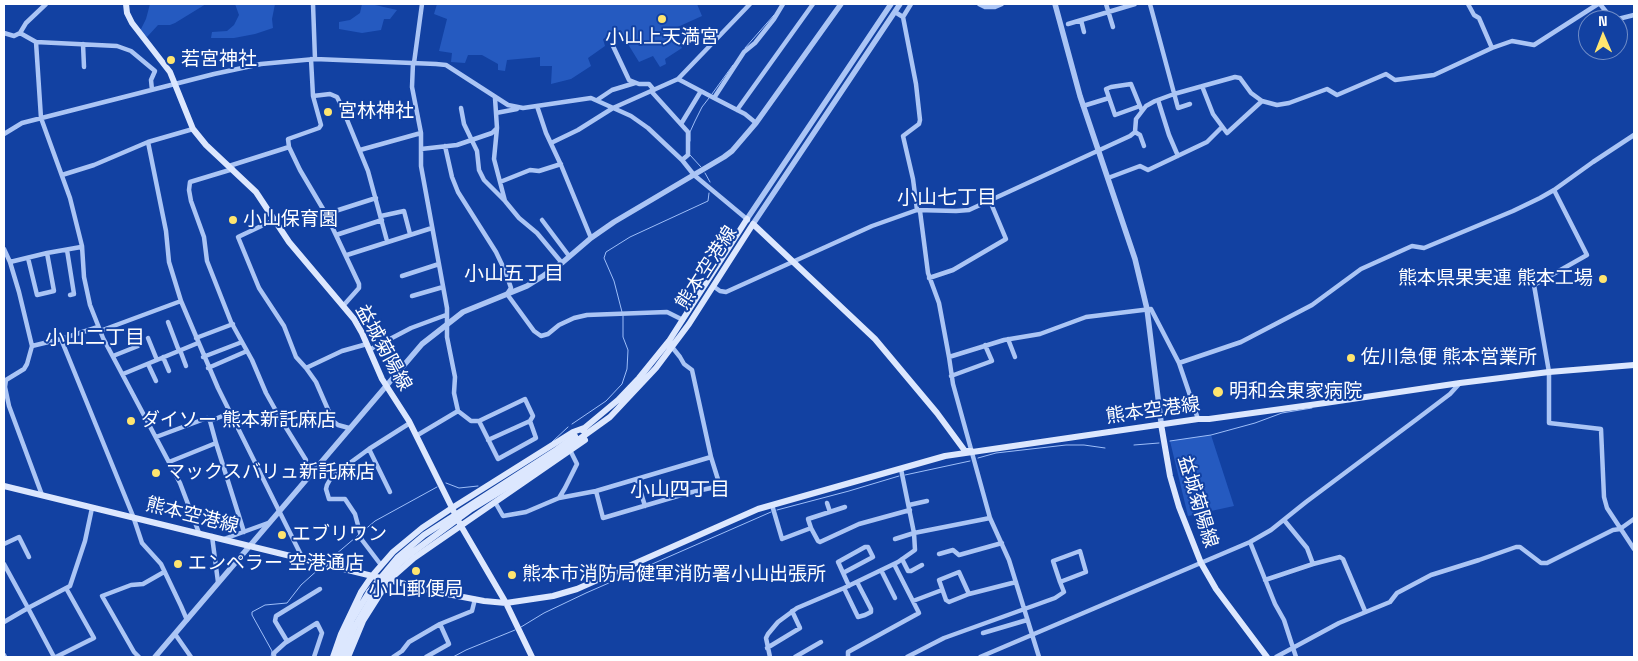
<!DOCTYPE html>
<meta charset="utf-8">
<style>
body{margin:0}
#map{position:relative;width:1638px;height:661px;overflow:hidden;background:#1241a2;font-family:"Space Grotesk",sans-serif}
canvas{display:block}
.frame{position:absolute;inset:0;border:5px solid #fff;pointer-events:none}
.north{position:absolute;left:1578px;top:10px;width:50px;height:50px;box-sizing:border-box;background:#1241a2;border:1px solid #718dc7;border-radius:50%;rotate:359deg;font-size:14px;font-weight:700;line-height:20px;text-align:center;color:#fff}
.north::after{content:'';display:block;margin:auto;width:18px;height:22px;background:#ffe56f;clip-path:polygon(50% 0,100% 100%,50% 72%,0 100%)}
</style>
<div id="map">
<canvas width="1638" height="661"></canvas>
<div class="frame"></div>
<div class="north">N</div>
</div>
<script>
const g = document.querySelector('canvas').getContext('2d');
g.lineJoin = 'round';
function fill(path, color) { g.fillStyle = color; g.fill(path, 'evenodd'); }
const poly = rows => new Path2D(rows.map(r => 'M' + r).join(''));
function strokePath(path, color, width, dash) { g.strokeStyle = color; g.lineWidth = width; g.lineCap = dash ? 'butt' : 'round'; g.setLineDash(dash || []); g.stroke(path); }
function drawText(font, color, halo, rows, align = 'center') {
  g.font = font + ' "Space Grotesk","Noto Sans JP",sans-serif'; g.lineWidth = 4; g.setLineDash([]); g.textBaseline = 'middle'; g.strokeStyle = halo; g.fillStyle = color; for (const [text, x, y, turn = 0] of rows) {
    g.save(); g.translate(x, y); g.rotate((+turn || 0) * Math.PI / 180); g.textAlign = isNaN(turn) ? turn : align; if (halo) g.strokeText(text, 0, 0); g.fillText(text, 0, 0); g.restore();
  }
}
fill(poly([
 [150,4,206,4,175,23,170,25,158,25,147,37,140,31,146,19],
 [235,4,275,4,272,19,273,28,255,34,234,38,211,38,212,32,227,31,234,25,239,15],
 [362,4,375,4,375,5,397,10,390,19,384,19,381,30,362,33,339,29,339,22,350,20,360,13],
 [437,4,697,4,702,16,671,30,682,48,665,59,666,64,660,67,653,56,639,62,623,36,614,35,603,39,605,46,588,58,591,66,571,79,551,84,552,66,540,66,540,57,507,60,505,71,498,70,498,64,482,55,468,55,465,63,451,62,452,53,439,51,447,19,434,14],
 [1211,435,1234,506,1188,516,1170,441]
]), '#255ac0');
strokePath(poly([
 [745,48,774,15],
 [712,94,733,65],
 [690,141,690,132,695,121,702,107,709,98],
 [690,155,701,167],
 [705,173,710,182],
 [622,312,614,281,604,258,606,252,630,237,708,201,709,193],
 [572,424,606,401,622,384,627,369,628,350,623,337,623,316],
 [1170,441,1211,435,1255,423,1282,413,1312,408],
 [552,442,568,427],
 [1134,445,1159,443],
 [978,458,996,453,1066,445,1084,445,1105,448],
 [905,475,970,461],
 [446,483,459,488,478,486],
 [777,510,849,491,899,476],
 [329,560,375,521,437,487],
 [521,627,544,613,586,593,771,512],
 [271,657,272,651,252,615,252,612,265,605,287,603,301,585,321,567],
 [453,657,466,650,515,630]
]), '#9ebef8', 1);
strokePath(poly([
 [313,4,315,59],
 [979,4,985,7,995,7,1002,4],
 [1106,4,1113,27],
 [1150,4,1178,108,1190,104],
 [1468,4,1474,15,1479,18,1492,48],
 [1600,4,1611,18,1618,19,1634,15],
 [895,12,903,17,911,4],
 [903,17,916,84,920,120,919,124,903,136,913,179,917,210],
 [1081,20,1084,32],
 [1068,24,1135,4],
 [4,33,14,36,20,33,36,42,117,46,131,51,155,71,151,80,152,90],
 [20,33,26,23,46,4],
 [36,42,41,118,70,198,82,246,84,277,90,305,103,338,180,483,199,533],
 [83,44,84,67],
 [613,46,629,80,639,84,649,84,654,90],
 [311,59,313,96,321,125,319,128,288,139,289,147,300,170,326,214,359,284,359,288,343,306],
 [413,63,412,87,421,133,421,166,447,308,447,337,455,377,454,393,458,411,471,421,479,421,525,399,533,416,530,421,536,438,498,459,479,421],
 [414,63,422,4],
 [678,79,714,98],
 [1202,86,1213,114,1227,133,1262,101],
 [651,91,688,132,688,155,682,160],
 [313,96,330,94,337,97,341,105,368,171,387,241],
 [597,100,612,90,635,83],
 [1158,100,1169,135,1178,156],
 [537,106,546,133,561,165,591,238],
 [1083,106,1109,98],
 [1140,106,1115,115,1106,89,1111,87,1131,84,1142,111],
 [461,108,464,124,477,151,479,170,484,180,505,201,494,159,497,128],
 [737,110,813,4],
 [496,113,517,109],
 [756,123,745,114,714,98,744,52,755,43,774,19,783,4],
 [681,124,701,91],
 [1135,132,1140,135,1144,146],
 [4,134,22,123,214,74,261,64,315,59,436,64,446,65,508,105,523,108,591,98,631,116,648,128,682,160,694,175,748,220],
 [148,142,166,231,169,262,181,301,218,388,303,559],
 [551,143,578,130,613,108,678,79,750,4],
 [445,146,452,177,458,192,496,252,506,273,511,288,507,294,534,331,541,336,548,334,559,325,574,318,587,315,667,312,683,320],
 [421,149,457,145,492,133,497,128,495,98],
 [360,150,421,133],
 [229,166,289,147],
 [233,169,190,182,189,190,191,201,204,237,207,261,231,322,252,360,266,393,280,418,306,460],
 [62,175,94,165,148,142,193,129],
 [1108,178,1140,166,1148,170,1207,142,1222,127],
 [500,182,530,170,539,171,561,164],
 [1554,190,1587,255,1534,285,1549,372,1549,423,1601,429,1604,497,1607,508,1634,549],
 [505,201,519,218,537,233,562,263],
 [920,211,928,273,939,303,949,357,953,384,990,518,1009,560,1039,657],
 [326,214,376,198],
 [381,216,404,211,410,234],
 [274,220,238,237,259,288,284,326,296,357,306,368,342,351,367,344],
 [542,220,569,256],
 [336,235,382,220],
 [4,249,10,262,19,292,32,346,27,364,24,369,6,380,5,387,9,406,42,495],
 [67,250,74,294,70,295],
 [347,255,432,228],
 [28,258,37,295,54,291,47,253],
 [10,262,47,253,81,247],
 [402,276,439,264],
 [929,278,953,270,1006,239,990,201],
 [713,286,720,291,726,292,872,226,917,210,956,211,969,210,1130,136,1135,132,1136,119,1146,106,1155,101,1174,94,1235,77,1240,78,1251,93,1262,101,1277,105,1289,103,1327,89,1337,95,1386,74,1395,80,1434,75,1492,48,1512,41,1534,45,1598,4],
 [412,296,443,287],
 [168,322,179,351],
 [100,331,181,301],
 [148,338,157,360],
 [196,338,233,324],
 [61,339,98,327],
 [1008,339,1015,357],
 [32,346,61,339,133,516,142,543,161,564,181,606,187,620],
 [180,350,186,366],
 [369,350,411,328,446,315],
 [113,356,138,346],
 [163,357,169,371],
 [203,357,242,342],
 [949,357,1004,340,1040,334,1086,317,1151,309,1179,363,1198,419],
 [1179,363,1241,342,1312,305,1361,269,1412,246,1424,248,1513,211,1540,198,1554,190,1593,162,1634,135],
 [148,364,156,381],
 [208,368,247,351],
 [306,368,316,382,333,421,338,425,349,428],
 [123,374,198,343],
 [951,376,992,361,985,345],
 [416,436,458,411],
 [156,437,207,418,210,421,230,413],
 [488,440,530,421],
 [216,443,244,532],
 [369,449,390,492],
 [169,462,216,443,210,421],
 [637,480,645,506],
 [596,491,603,518,688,493,720,486,711,457,692,370,684,364,680,357,672,347],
 [559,498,596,491,711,457],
 [495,502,503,516,526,512,559,498,565,488,577,464,570,450],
 [827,503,830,512],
 [772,505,782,539,811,528,818,541,820,542,859,524,910,510],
 [909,505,927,501],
 [1284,520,1307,548,1313,564],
 [811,528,808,519,845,507],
 [212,536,218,582],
 [224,539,268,523],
 [895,539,914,533,901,469],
 [1250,542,1275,604,1284,620,1296,657],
 [4,544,19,537,29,557],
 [939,554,953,550,959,555,1002,543],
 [902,559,908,571,911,571,922,565],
 [4,564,28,608,70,586,85,541,92,508],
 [381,565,362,540,355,514,345,499,329,499,326,489,327,485,332,476,369,449,410,423],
 [881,570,895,598],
 [843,573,873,557,868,547,865,547,838,562,839,564,849,586],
 [1265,580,1313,564,1340,557,1343,559,1365,611],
 [844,588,858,617,865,615,871,612,871,609,857,582],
 [969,594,959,572,939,580,946,600,949,602,969,594,1016,582],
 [913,601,942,590],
 [4,622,28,608,54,657],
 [983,633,1027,620],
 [175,634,191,657],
 [287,641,275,621,276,616,320,589],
 [767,648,800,628,792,611],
 [4,655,5,657],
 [56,657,94,638,66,588],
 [139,657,134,652,102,596,131,585,143,584,164,572],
 [274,657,274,653,285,643,317,623,322,633,314,657],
 [393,657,402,651,409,642,440,624,472,611,475,599],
 [426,657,449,644,440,624],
 [770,657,766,638,768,634,778,622,797,608,844,588,898,562,915,550,914,533,990,518],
 [795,657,821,642],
 [848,657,848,652,919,613,894,564],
 [907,657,944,638,1055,598,1064,592,1060,582,1053,561,1080,551,1086,572,1060,582],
 [980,657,1250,542,1271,530,1306,502,1417,419,1450,394,1460,383],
 [1276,657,1339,623,1390,602,1397,593,1431,575,1479,560,1516,547,1520,547,1541,563,1547,563,1613,530,1620,529,1634,519]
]), '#abc5f5', 4.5);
strokePath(poly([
 [1055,4,1080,96,1135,259,1147,309,1161,422],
 [747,219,891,4],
 [753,224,900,4],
 [155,657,422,344,463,312,527,286,543,276,563,262,591,238,614,222,724,157,732,151,756,123,841,4]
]), '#abc5f5', 5.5);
strokePath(poly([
 [126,4,127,13,132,23,170,72,193,129,206,145,256,192,289,242,354,319,362,333,382,379,409,421,461,526,506,603,532,657],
 [1161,424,1170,476,1179,507,1201,563,1216,589,1267,657],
 [582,430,618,400,639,378,669,341,747,219],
 [578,440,610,417,656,368,689,324,753,224,875,339,937,413,965,451,971,451],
 [4,486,442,593,484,601,506,603,553,596,577,589,758,509,945,456,1198,419,1209,419,1325,403,1460,383,1549,372,1634,365],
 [333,657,341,634,361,592,372,576,393,552,422,528,452,508,573,432,584,428],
 [338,657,352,620,369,592],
 [348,657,363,621,389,580,414,558,585,440]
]), '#dce7fe', 6);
strokePath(poly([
 [369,592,398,557,424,535,556,450,575,436],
 [343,657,355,626,371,599,381,583,400,563,413,552,470,510,534,471,578,440]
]), '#dce7fe', 6);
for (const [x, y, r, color] of [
 [662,19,5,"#ffe56f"],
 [171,60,5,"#ffe56f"],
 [328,112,5,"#ffe56f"],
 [233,220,5,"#ffe56f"],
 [1603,279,5,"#ffe56f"],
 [1351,358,5,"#ffe56f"],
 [1218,392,6,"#ffe56f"],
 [131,421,5,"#ffe56f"],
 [156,473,5,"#ffe56f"],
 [282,535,5,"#ffe56f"],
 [178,564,5,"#ffe56f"],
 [416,571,5,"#ffe56f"],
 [512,575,5,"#ffe56f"]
]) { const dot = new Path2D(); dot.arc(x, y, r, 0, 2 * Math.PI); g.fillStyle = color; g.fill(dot); strokePath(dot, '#1241a2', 2); }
drawText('19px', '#fff', '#1241a2', [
 ["小山上天満宮",662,38,"center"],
 ["若宮神社",181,60],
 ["宮林神社",338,112],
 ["小山保育園",243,220],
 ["熊本県果実連 熊本工場",1593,279,"right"],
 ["佐川急便 熊本営業所",1361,358],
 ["明和会東家病院",1229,392],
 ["ダイソー 熊本新託麻店",141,421],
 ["マックスバリュ新託麻店",166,473],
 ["エブリワン",292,535],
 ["エンペラー 空港通店",188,564],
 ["熊本市消防局健軍消防署小山出張所",522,575],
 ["小山郵便局",416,590,"center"]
], 'left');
drawText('19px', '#fff', '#1241a2', [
 ["熊本空港線",707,268,-57],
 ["益城菊陽線",383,348,61],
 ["熊本空港線",1153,411,-8],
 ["益城菊陽線",1197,502,73],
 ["熊本空港線",192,516,14]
]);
drawText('20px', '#fff', '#1241a2', [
 ["小山七丁目",947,199],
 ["小山五丁目",514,275],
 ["小山二丁目",95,339],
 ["小山四丁目",680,491]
]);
</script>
